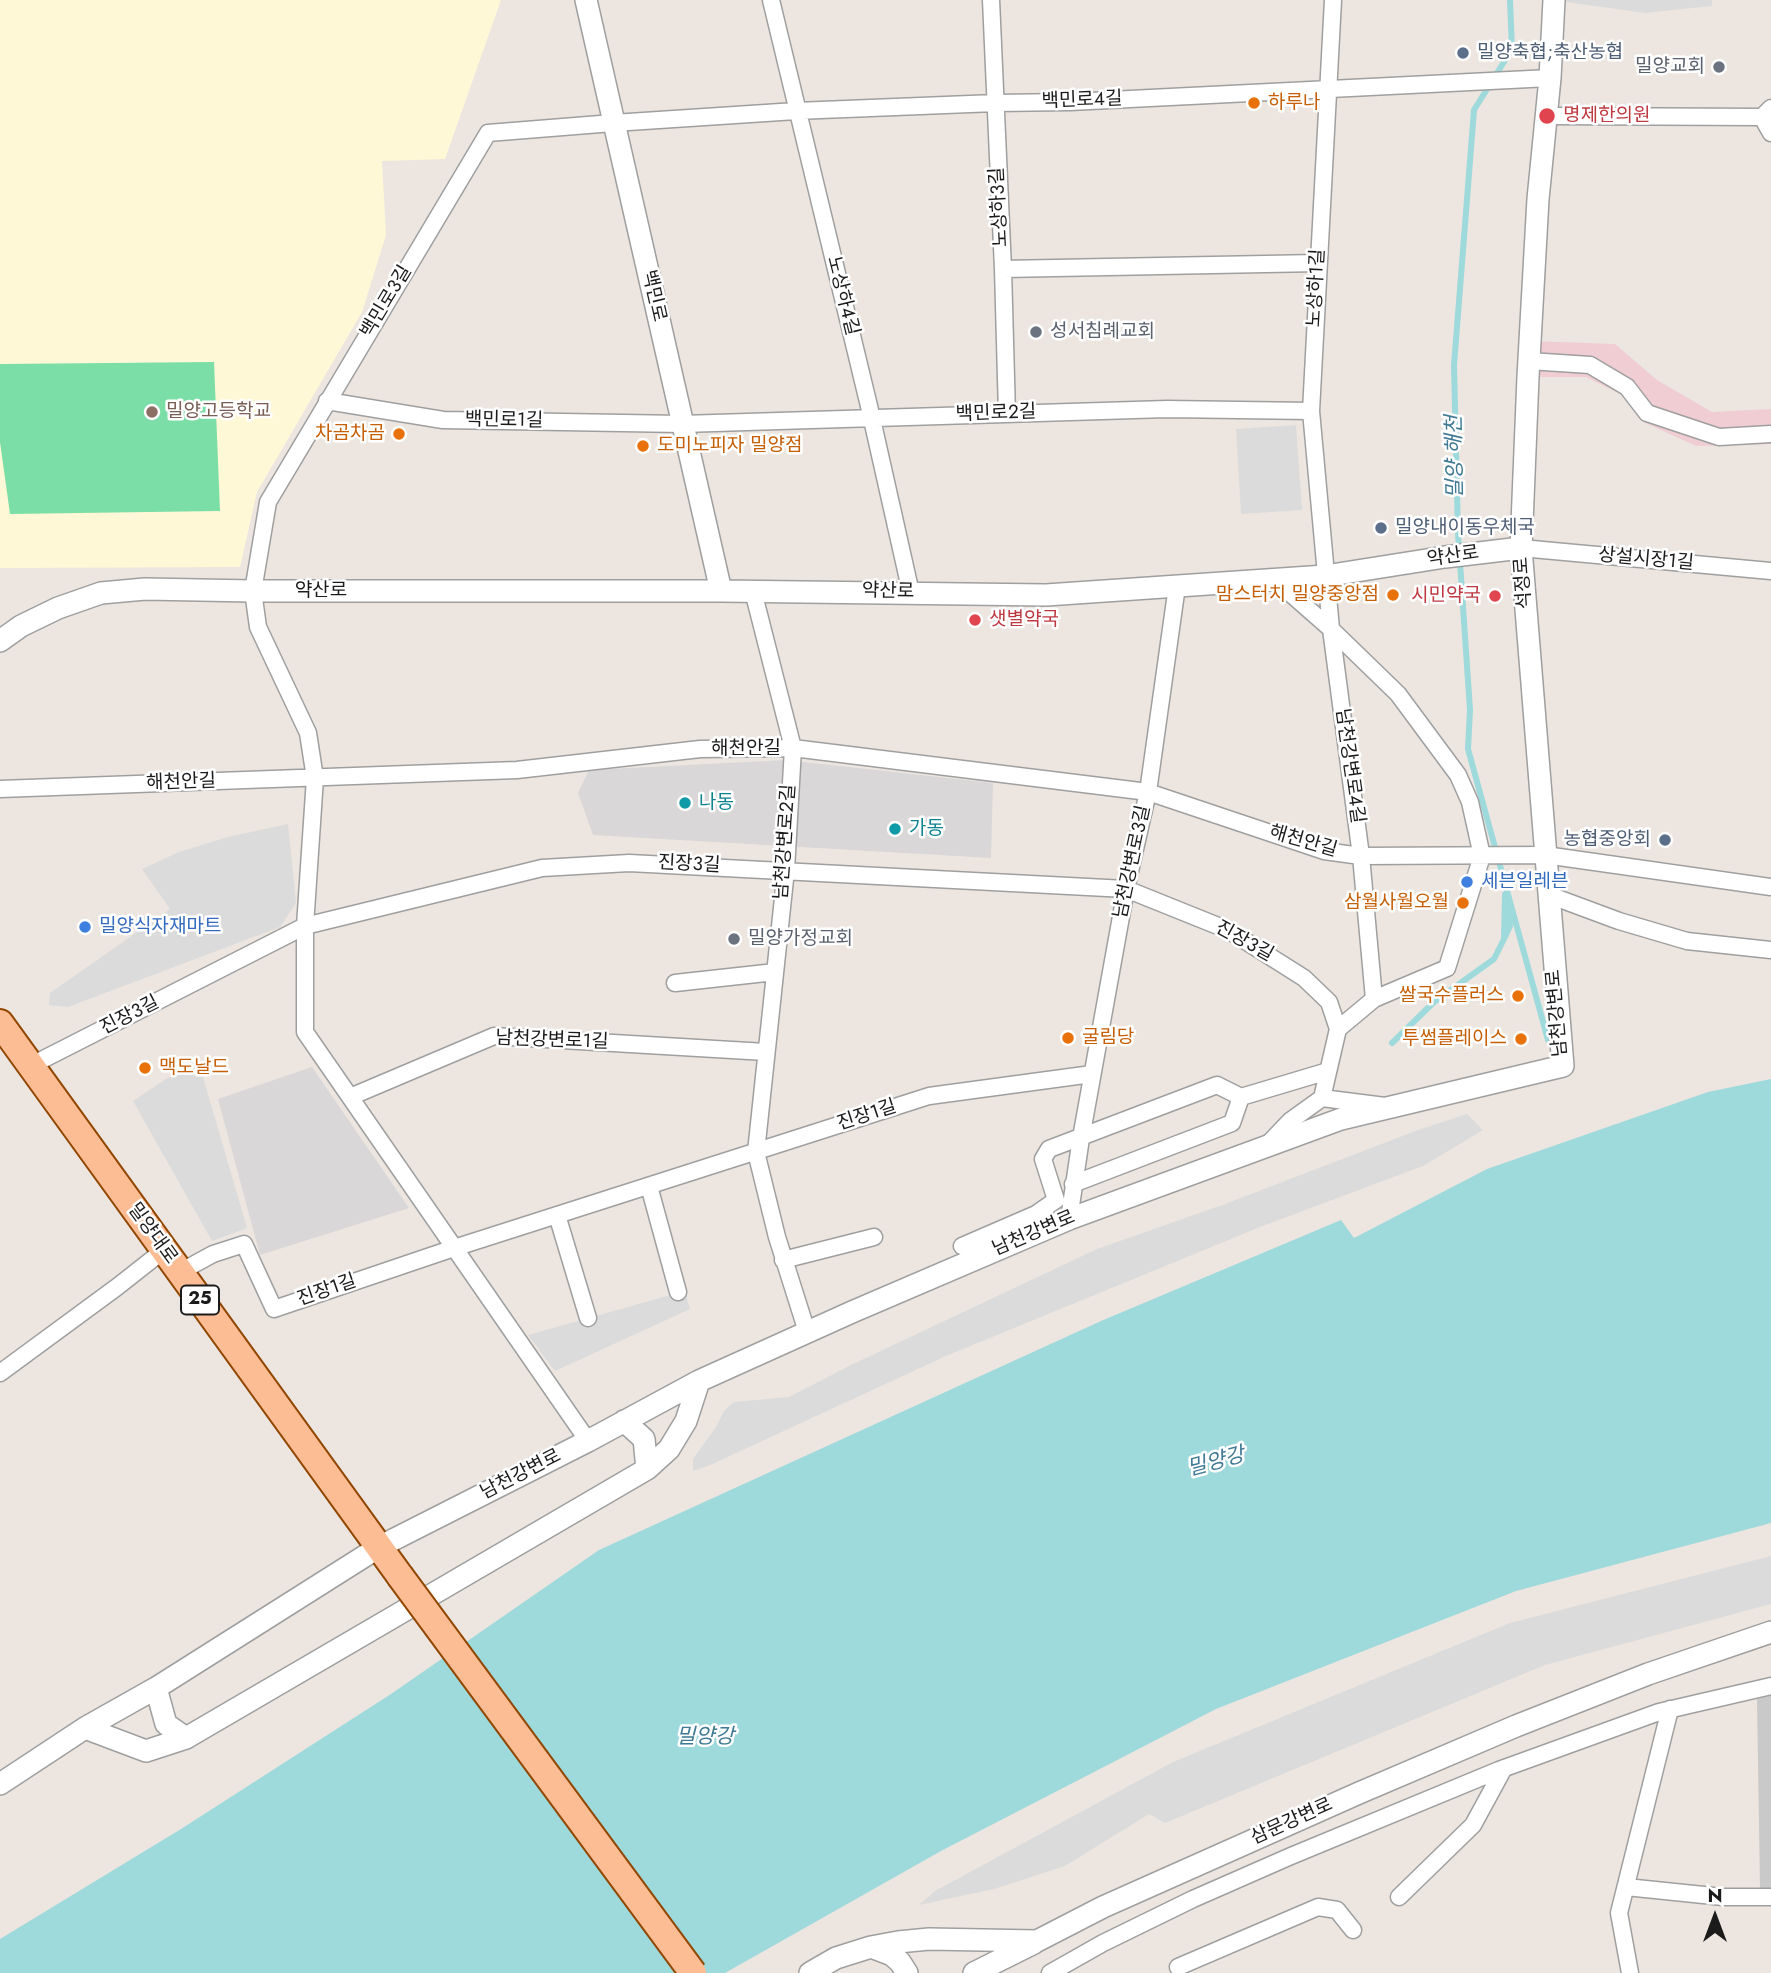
<!DOCTYPE html>
<meta charset="utf-8">
<style>
body{margin:0}
#map{position:relative;width:1771px;height:1973px;overflow:hidden;background:#ede6e0;font-family:Jost,sans-serif}
canvas{display:block}
.north{position:absolute;left:1680px;top:1882px;width:70px;height:70px;-webkit-text-stroke:5px #fff;paint-order:stroke;rotate:0deg;font-size:19px;font-weight:700;line-height:28px;text-align:center;color:#1b1b1b}
.north::after{content:'';display:block;margin:auto;width:24px;height:32px;background:#1b1b1b;clip-path:polygon(50% 0,100% 100%,50% 72%,0 100%)}
</style>
<div id="map">
<canvas width="1771" height="1973"></canvas>
<div class="north">N</div>
</div>
<script>
const g = document.querySelector('canvas').getContext('2d');
g.lineJoin = 'round';
function fill(path, color) { g.fillStyle = color; g.fill(path, 'evenodd'); }
const poly = rows => new Path2D(rows.map(r => 'M' + r).join(''));
function strokePath(path, color, width, dash) { g.strokeStyle = color; g.lineWidth = width; g.lineCap = dash ? 'butt' : 'round'; g.setLineDash(dash || []); g.stroke(path); }
function drawText(font, color, halo, rows, align = 'center') {
  g.font = font + ' Jost,"Noto Sans KR",sans-serif'; g.lineWidth = 5; g.setLineDash([]); g.textBaseline = 'middle'; g.strokeStyle = halo; g.fillStyle = color; for (const [text, x, y, turn = 0] of rows) {
    g.save(); g.translate(x, y); g.rotate((+turn || 0) * Math.PI / 180); g.textAlign = isNaN(turn) ? turn : align; if (halo) g.strokeText(text, 0, 0); g.fillText(text, 0, 0); g.restore();
  }
}
fill(poly([
 [786,760,993,783,991,858,593,835,578,793,589,770],
 [312,1067,409,1208,260,1255,218,1099]
]), '#d9d7d8');
fill(poly([
 [1530,341,1615,344,1657,380,1712,412,1771,409,1771,444,1696,446,1641,421,1622,395,1586,377,1528,377]
]), '#efcdd2');
fill(poly([
 [0,0,501,0,445,159,382,161,386,235,362,312,257,492,240,567,0,568]
]), '#fff8d6');
fill(poly([
 [1771,1695,1771,1888,1760,1888,1757,1699]
]), '#c9c9c9');
fill(poly([
 [214,362,220,511,10,514,0,442,0,364]
]), '#7bdea6');
fill(poly([
 [1566,0,1712,0,1712,6,1645,13,1566,2],
 [1296,425,1302,510,1241,514,1236,429],
 [288,824,296,903,280,927,68,1007,49,1005,50,993,170,909,142,869,179,852,228,837],
 [198,1060,247,1228,212,1241,133,1101,178,1071],
 [1467,1114,1483,1130,1423,1166,1260,1227,946,1356,708,1466,693,1471,693,1459,716,1427,724,1411,734,1402,789,1397,851,1365,1097,1249,1225,1204,1418,1130],
 [685,1291,690,1309,555,1371,528,1335],
 [1771,1556,1771,1604,1545,1665,1165,1823,1149,1814,1065,1866,994,1889,919,1905,935,1891,1173,1762,1510,1623]
]), '#dbdbdb');
fill(poly([
 [1771,1079,1771,1523,1516,1591,1216,1709,941,1851,725,1973,0,1973,0,1939,181,1829,391,1694,599,1550,1101,1321,1341,1220,1354,1238,1487,1169,1708,1092]
]), '#9ed9dc');
strokePath(poly([
 [1510,0,1512,49,1474,110,1454,365,1458,533,1470,710,1468,749,1548,1040],
 [1392,1043,1434,1002,1494,959,1504,939,1510,926,1505,894,1504,939]
]), '#9ed9dc', 6);
const minor = poly([
 [771,0,869,406,911,593],
 [991,0,1003,269,1007,414],
 [1333,0,1311,411,1331,629,1361,856,1374,999],
 [1771,108,1762,117,1771,133],
 [1547,116,1762,117],
 [1003,269,1318,263],
 [1529,361,1590,365,1627,387,1647,413,1719,437,1771,434],
 [327,401,443,420,682,424,1167,409,1311,411],
 [1521,548,1771,571],
 [753,591,793,748,786,870,756,1152,777,1237,807,1332],
 [0,789,517,770,700,749,793,748,1148,792,1324,851,1361,856,1545,855,1771,887],
 [1549,895,1619,921,1687,941,1771,950],
 [675,983,775,972],
 [30,1066,305,926,542,868,629,863,1126,889,1228,930,1304,978,1329,1002,1338,1029],
 [350,1097,494,1036,766,1052],
 [1322,1098,1385,1106],
 [1268,1144,1290,1121,1322,1098,1338,1029,1374,999,1447,968,1482,856,1470,802,1458,775,1398,694,1331,629,1274,579],
 [1073,1184,1232,1123,1241,1097],
 [649,1186,678,1292],
 [557,1215,588,1318],
 [1069,1219,1081,1138,1126,889,1148,792,1177,586],
 [962,1246,1036,1214,1056,1200,1043,1159,1049,1149,1217,1085,1241,1097,1328,1071],
 [783,1260,874,1237],
 [180,1272,213,1254,244,1244,274,1309,454,1248,929,1096,1092,1074],
 [0,1373,117,1287,164,1250],
 [588,1441,305,1032,305,926,315,778,308,733,258,627,253,591,268,502,488,133,613,123,796,111,995,103,1070,102,1550,78],
 [1626,1887,1723,1897,1771,1897],
 [1399,1897,1473,1825,1504,1768],
 [1178,1967,1318,1907,1337,1910,1353,1930],
 [1050,1973,1103,1943,1193,1899,1291,1856,1499,1770,1659,1712,1771,1686],
 [1630,1973,1619,1913,1670,1709]
]);
const tertiary = poly([
 [586,0,721,591],
 [0,641,21,626,58,608,101,593,145,589,253,591,721,591,1046,595,1325,576,1445,557,1521,548],
 [624,1421,644,1439,647,1469],
 [156,1688,166,1724,186,1738],
 [85,1728,146,1751,186,1738,647,1469,669,1449,686,1421,699,1381],
 [0,1784,85,1728,156,1688,379,1547,588,1441,699,1381,852,1312,1069,1219,1341,1119,1563,1066,1521,548,1528,377,1538,199,1550,78,1554,0],
 [871,1947,892,1955,900,1962,907,1973],
 [810,1973,836,1958,871,1947,898,1942,929,1939,1037,1941,1103,1907,1359,1793,1516,1726,1648,1674,1771,1632],
 [974,1973,1034,1943]
]);
const primary = poly([
 [0,1023,400,1576]
]);
strokePath(minor, '#9f9f9f', 19);
strokePath(tertiary, '#9f9f9f', 24);
strokePath(primary, '#914700', 30);
strokePath(minor, '#fff', 16);
strokePath(tertiary, '#fff', 21);
strokePath(primary, '#fdbd94', 26);
const primaryBridge = poly([
 [400,1576,693,1973]
]);
strokePath(primaryBridge, '#914700', 30, []);
strokePath(primaryBridge, '#fdbd94', 26);
for (const [x, y, r, color] of [
 [1463,53,7,"#5c6f8a"],
 [1719,67,7,"#6b7280"],
 [1254,103,7,"#e8710a"],
 [1547,116,9,"#e0444e"],
 [1036,332,7,"#6b7280"],
 [152,412,7,"#8d6e63"],
 [399,434,7,"#e8710a"],
 [643,446,7,"#e8710a"],
 [1381,528,7,"#5c6f8a"],
 [1393,595,7,"#e8710a"],
 [1495,596,7,"#e0444e"],
 [975,620,7,"#e0444e"],
 [685,803,7,"#0f9aa8"],
 [895,829,7,"#0f9aa8"],
 [1665,840,7,"#5c6f8a"],
 [1467,882,7,"#3f7fe0"],
 [1463,903,7,"#e8710a"],
 [85,927,7,"#3f7fe0"],
 [734,939,7,"#6b7280"],
 [1518,996,7,"#e8710a"],
 [1068,1038,7,"#e8710a"],
 [1521,1039,7,"#e8710a"],
 [145,1068,7,"#e8710a"]
]) { const dot = new Path2D(); dot.arc(x, y, r, 0, 2 * Math.PI); g.fillStyle = color; g.fill(dot); strokePath(dot, '#fff', 2.5); }
for (const [x, y, w] of [
 [200,1300,38]
]) { const box = new Path2D(); box.roundRect(x - w / 2, y - 14.5, w, 29, 5); g.fillStyle = '#fff'; g.fill(box); strokePath(box, '#1b1b1b', 2); }
drawText('bold 18px', '#1b1b1b', null, [
 ["25",200,1300]
]);
drawText('19px', '#4e5e75', '#fff', [
 ["밀양축협;축산농협",1477,53],
 ["밀양내이동우체국",1395,528],
 ["농협중앙회",1651,840,"right"]
], 'left');
drawText('19px', '#5b616d', '#fff', [
 ["밀양교회",1705,67,"right"],
 ["성서침례교회",1050,332],
 ["밀양가정교회",748,939]
], 'left');
drawText('19px', '#1b1b1b', '#fff', [
 ["백민로4길",1082,101,-2],
 ["노상하3길",1000,207,-93],
 ["노상하1길",1317,288,-87],
 ["백민로",653,296,77],
 ["노상하4길",842,296,76],
 ["백민로3길",387,302,-59],
 ["백민로2길",996,414,-2],
 ["백민로1길",504,421,1],
 ["약산로",1453,557,-8],
 ["상설시장1길",1646,560,5],
 ["석정로",1524,583,-94],
 ["약산로",321,591],
 ["약산로",888,592,1],
 ["해천안길",746,749],
 ["남천강변로4길",1349,766,82],
 ["해천안길",181,783,-2],
 ["남천강변로2길",786,842,-86],
 ["해천안길",1303,842,16],
 ["남천강변로3길",1133,862,-78],
 ["진장3길",689,865,3],
 ["진장3길",1244,942,29],
 ["남천강변로",1558,1013,-95],
 ["진장3길",130,1016,-27],
 ["남천강변로1길",552,1041,2],
 ["진장1길",867,1116,-18],
 ["밀양대로",152,1234,54],
 ["남천강변로",1034,1234,-23],
 ["진장1길",327,1291,-19],
 ["남천강변로",521,1475,-27],
 ["삼문강변로",1292,1822,-24]
]);
drawText('19px', '#c56008', '#fff', [
 ["하루나",1268,103,"left"],
 ["차곰차곰",385,434],
 ["도미노피자 밀양점",657,446,"left"],
 ["맘스터치 밀양중앙점",1379,595],
 ["삼월사월오월",1449,903],
 ["쌀국수플러스",1504,996],
 ["굴림당",1082,1038,"left"],
 ["투썸플레이스",1507,1039],
 ["맥도날드",159,1068,"left"]
], 'right');
drawText('19px', '#be3a42', '#fff', [
 ["명제한의원",1563,116],
 ["시민약국",1481,596,"right"],
 ["샛별약국",989,620]
], 'left');
drawText('19px', '#785e54', '#fff', [
 ["밀양고등학교",166,412]
], 'left');
drawText('19px', '#0d838f', '#fff', [
 ["나동",699,803],
 ["가동",909,829]
], 'left');
drawText('19px', '#366cbe', '#fff', [
 ["세븐일레븐",1481,882],
 ["밀양식자재마트",99,927]
], 'left');
drawText('italic 21px', '#3f7994', '#fff', [
 ["밀양 해천",1456,457,-91],
 ["밀양강",1216,1463,-15],
 ["밀양강",705,1738]
]);
</script>
